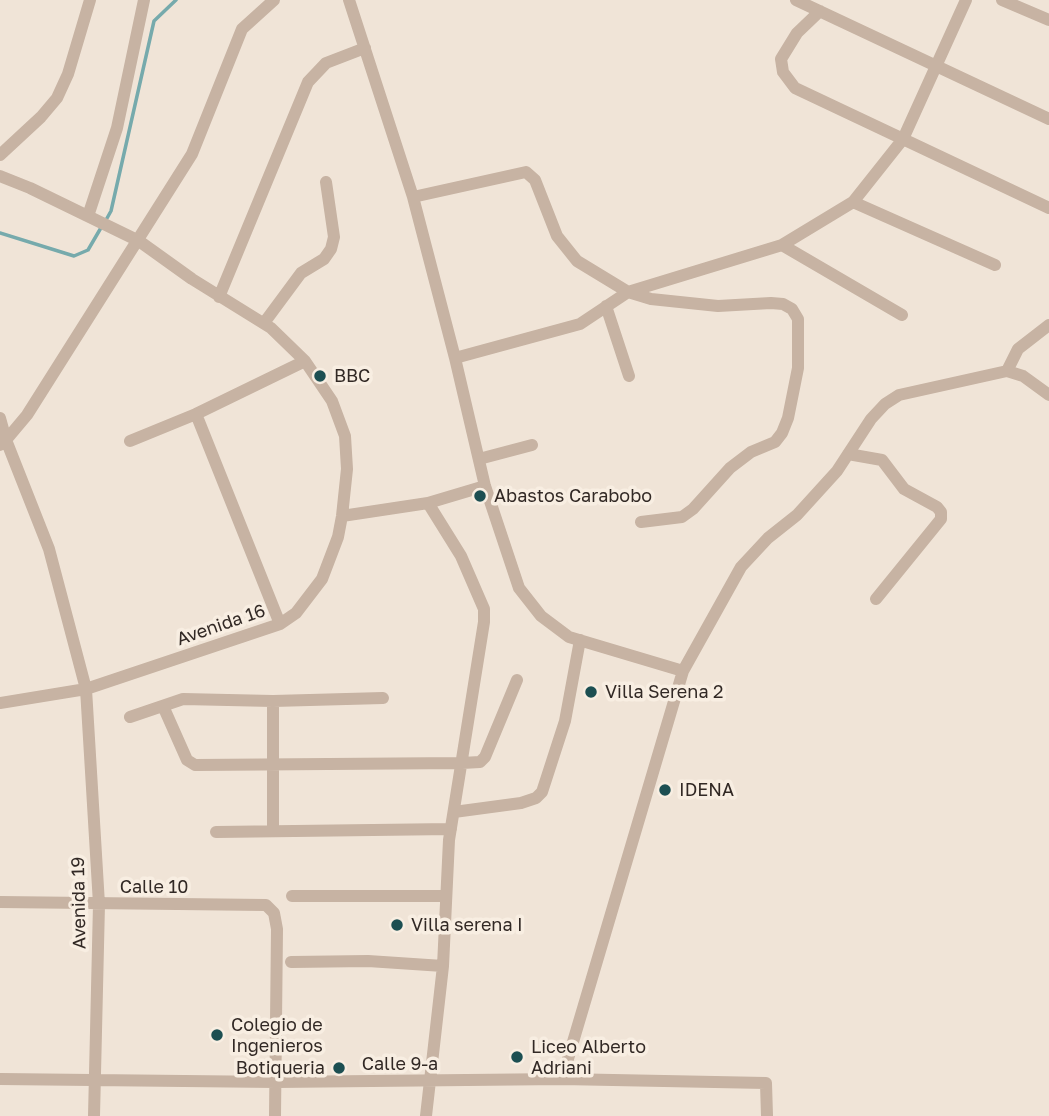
<!DOCTYPE html>
<style>
body{margin:0}
canvas{display:block;background:#f0e4d7}
</style>
<canvas width="1049" height="1116"></canvas>
<script>
const g = document.querySelector('canvas').getContext('2d');
g.lineJoin = 'round';
const poly = rows => new Path2D(rows.map(r => 'M' + r).join(''));
function strokePath(path, color, width, dash) { g.strokeStyle = color; g.lineWidth = width; g.lineCap = dash ? 'butt' : 'round'; g.setLineDash(dash || []); g.stroke(path); }
function drawText(font, color, halo, rows, align = 'center') {
  g.font = font + ' "Golos Text",sans-serif'; g.lineWidth = 7; g.setLineDash([]); g.textBaseline = 'middle'; g.strokeStyle = halo; g.fillStyle = color; for (const [text, x, y, turn = 0] of rows) {
    g.save(); g.translate(x, y); g.rotate((+turn || 0) * Math.PI / 180); g.textAlign = isNaN(turn) ? turn : align; if (halo) g.strokeText(text, 0, 0); g.fillText(text, 0, 0); g.restore();
  }
}
strokePath(poly([
 [106,220,111,211,154,21,176,0],
 [0,233,74,256,88,250,102,226]
]), '#76aaac', 3.5);
strokePath(poly([
 [349,0,413,197,455,358,485,486,519,588,541,616,569,637,683,671],
 [796,0,1049,119],
 [1002,0,1049,20],
 [820,11,797,33,781,59,783,72,795,88,1049,208],
 [0,155,41,117,57,98,68,74,90,0],
 [0,176,30,188,139,241,192,279,271,328,305,361,332,401,345,436,347,469,342,516,338,537,322,579,296,613,280,624,86,689,0,703],
 [413,197,526,172,535,180,557,236,577,261,628,292,651,299,718,306,771,303,783,304,792,309,798,319,798,368,788,418,782,433,775,442,751,452,730,468,693,509,682,517,641,522],
 [853,202,995,265],
 [88,216,117,128,144,0],
 [782,245,902,315],
 [219,297,308,82,326,63,365,48],
 [606,306,629,376],
 [264,323,301,273,324,259,331,249,334,237,326,182],
 [455,358,580,324,628,292,782,245,853,202,903,139,966,0],
 [1007,371,1018,349,1049,325],
 [0,418,6,440],
 [6,440,27,415,192,154,242,29,274,0],
 [130,441,196,414],
 [0,445,6,440,49,549,86,689,99,904,94,1116],
 [848,454,882,460,904,489,937,507,941,512,941,519,876,599],
 [479,459,532,445],
 [428,503,485,486],
 [342,516,428,503,461,556,484,609,484,622,449,840,443,966,426,1116],
 [280,624,196,414,305,361],
 [163,706,187,760,195,765,462,763,480,762,485,757,517,680],
 [130,717,183,699,273,701,383,698],
 [454,812,521,803,536,798,542,792,565,721,580,640],
 [273,831,273,701],
 [216,832,451,829],
 [292,896,446,896],
 [0,902,266,905,274,913,277,929,275,1116],
 [291,962,368,961,443,966],
 [0,1079,276,1082,562,1079,766,1083,767,1116],
 [562,1079,683,671,741,567,768,538,797,515,837,471,871,419,885,404,899,395,1007,371,1023,376,1049,395]
]), '#c7b3a3', 12);
for (const [x, y, r, color] of [
 [320,376,7,"#1c4f52"],
 [480,496,7,"#1c4f52"],
 [591,692,7,"#1c4f52"],
 [665,790,7,"#1c4f52"],
 [397,925,7,"#1c4f52"],
 [217,1035,7,"#1c4f52"],
 [517,1057,7,"#1c4f52"],
 [339,1068,7,"#1c4f52"]
]) { const dot = new Path2D(); dot.arc(x, y, r, 0, 2 * Math.PI); g.fillStyle = color; g.fill(dot); strokePath(dot, '#f8eee2', 2.5); }
drawText('18px', '#322925', '#f8eee2', [
 ["BBC",334,376],
 ["Abastos Carabobo",494,496],
 ["Villa Serena 2",605,692],
 ["IDENA",679,790],
 ["Villa serena I",411,925],
 ["Colegio de",231,1025],
 ["Ingenieros",231,1046],
 ["Liceo Alberto",531,1047],
 ["Adriani",531,1068],
 ["Botiqueria",325,1068,"right"]
], 'left');
drawText('18px', '#322925', '#f8eee2', [
 ["Avenida 16",221,625,-19],
 ["Calle 10",154,887],
 ["Avenida 19",79,903,-91],
 ["Calle 9-a",400,1064]
]);
</script>
